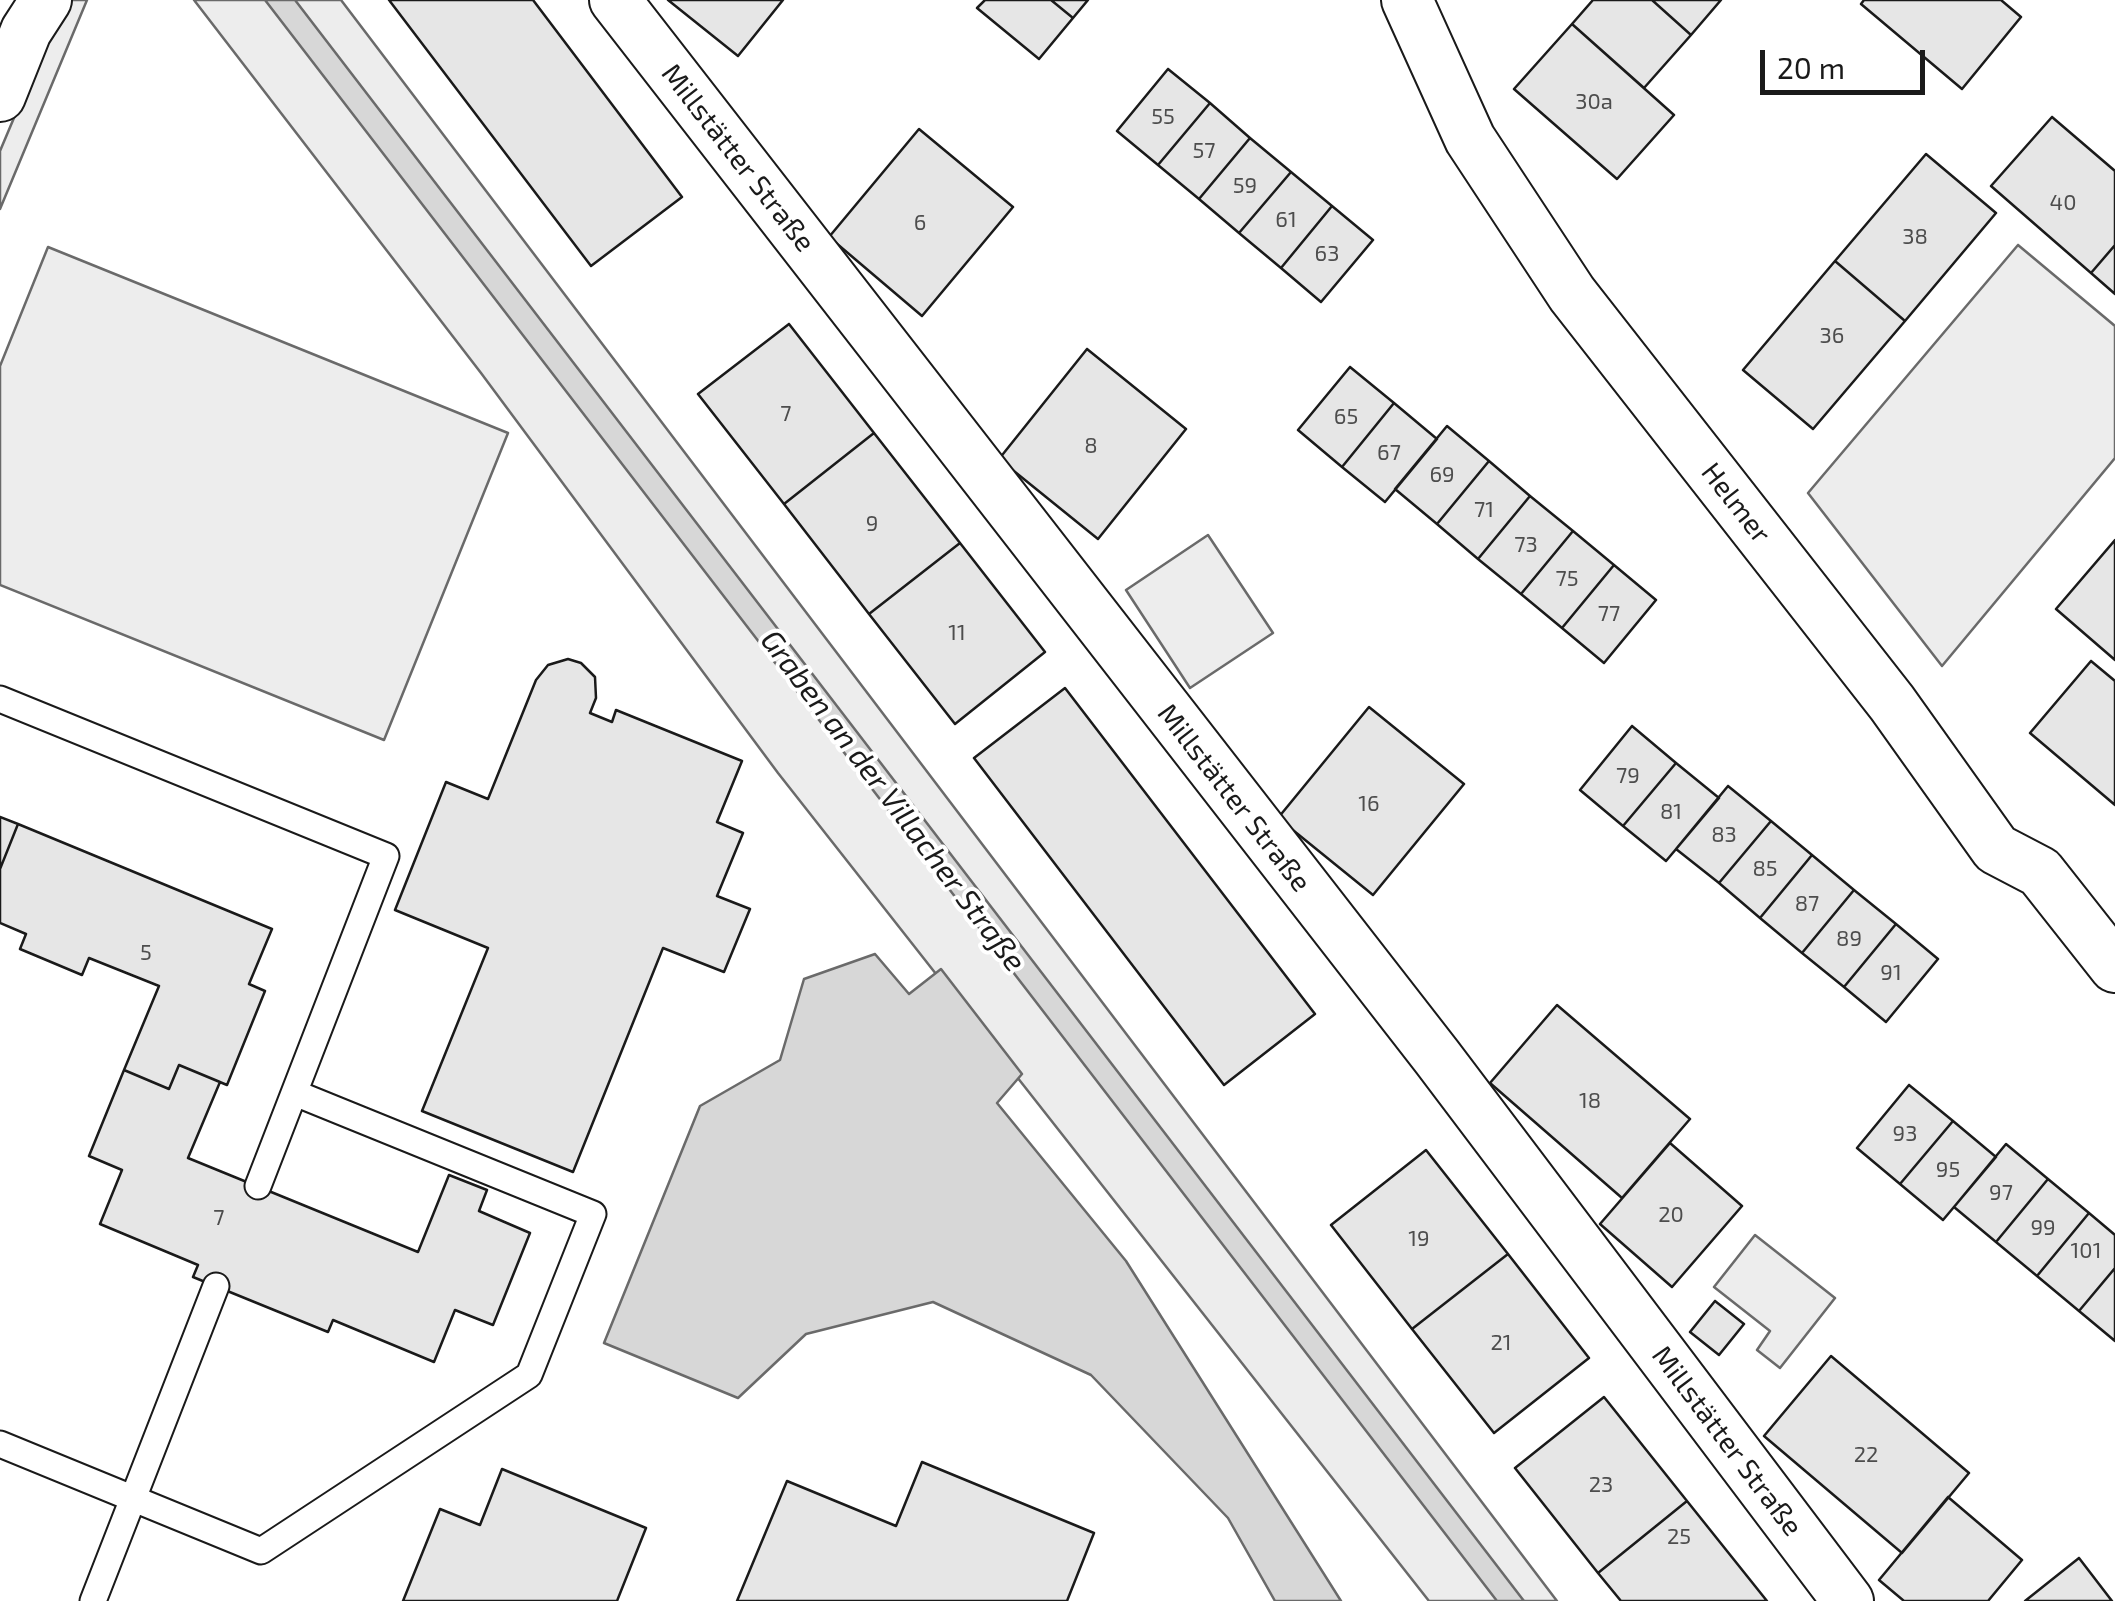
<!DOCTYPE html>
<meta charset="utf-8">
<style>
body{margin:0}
#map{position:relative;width:2115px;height:1601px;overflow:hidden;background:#fff;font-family:"Exo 2",sans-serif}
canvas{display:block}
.scale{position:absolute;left:1760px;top:50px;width:165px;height:45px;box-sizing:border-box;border:5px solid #1a1a1a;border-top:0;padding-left:12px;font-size:30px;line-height:35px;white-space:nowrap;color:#1a1a1a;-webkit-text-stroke:8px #fff;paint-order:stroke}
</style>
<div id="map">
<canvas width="2115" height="1601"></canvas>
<div class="scale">20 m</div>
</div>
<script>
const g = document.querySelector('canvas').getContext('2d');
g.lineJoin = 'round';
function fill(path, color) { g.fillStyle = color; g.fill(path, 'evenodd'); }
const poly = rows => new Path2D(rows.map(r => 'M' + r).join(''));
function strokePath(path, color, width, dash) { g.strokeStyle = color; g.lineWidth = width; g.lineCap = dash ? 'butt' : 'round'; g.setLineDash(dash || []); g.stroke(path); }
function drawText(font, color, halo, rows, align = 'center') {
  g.font = font + ' "Exo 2",sans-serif'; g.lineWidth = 8; g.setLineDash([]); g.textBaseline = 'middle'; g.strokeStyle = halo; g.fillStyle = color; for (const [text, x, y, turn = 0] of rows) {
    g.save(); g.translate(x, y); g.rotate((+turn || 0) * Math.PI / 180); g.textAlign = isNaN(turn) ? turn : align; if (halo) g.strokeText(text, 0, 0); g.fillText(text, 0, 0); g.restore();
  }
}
const built = poly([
 [70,0,87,0,0,209,0,151,49,35,70,0],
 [194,0,341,0,1557,1601,1429,1601,778,773,481,373,194,0],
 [2018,245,2115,326,2115,458,1942,666,1808,493,2018,245],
 [48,247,508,433,384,740,0,585,0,366,48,247],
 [1208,535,1273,633,1190,688,1126,590,1208,535],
 [1755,1235,1835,1298,1780,1368,1757,1350,1770,1331,1714,1287,1755,1235]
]);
fill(built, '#ededed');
strokePath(built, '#6a6a6a', 2.5);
const water = poly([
 [265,0,295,0,1524,1601,1497,1601,265,0],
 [875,954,909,994,941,969,1022,1074,997,1103,1126,1261,1341,1601,1275,1601,1228,1518,1091,1375,933,1302,806,1334,738,1398,604,1343,700,1106,780,1060,804,979,875,954]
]);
fill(water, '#d7d7d7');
strokePath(water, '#6a6a6a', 2.5);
const building = poly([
 [389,0,533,0,682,197,591,266,389,0],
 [668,0,783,0,738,56,668,0],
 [985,0,1051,0,1073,18,1039,59,977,8,985,0],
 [1051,0,1088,0,1073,18,1051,0],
 [1593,0,1652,0,1691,35,1644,88,1572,24,1593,0],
 [1652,0,1721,0,1691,35,1652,0],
 [1864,0,2001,0,2021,17,1962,89,1861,4,1864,0],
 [1572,24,1674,115,1617,179,1514,89,1572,24],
 [1168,69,1210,103,1158,165,1117,131,1168,69],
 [1210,103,1250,138,1199,199,1158,165,1210,103],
 [2052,117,2115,171,2115,245,2091,273,1991,186,2052,117],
 [919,129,1013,207,922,316,829,237,919,129],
 [1250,138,1291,172,1239,233,1199,199,1250,138],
 [1926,154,1996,213,1905,321,1835,261,1926,154],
 [1291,172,1332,206,1281,268,1239,233,1291,172],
 [1332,206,1373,240,1321,302,1281,268,1332,206],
 [2115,245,2115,294,2091,273,2115,245],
 [1835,261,1905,321,1813,429,1743,370,1835,261],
 [789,324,874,433,784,504,698,394,789,324],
 [1087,349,1186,429,1098,539,999,459,1087,349],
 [1350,367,1394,403,1342,467,1298,430,1350,367],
 [1394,403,1437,439,1385,502,1342,467,1394,403],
 [1447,426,1489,461,1437,524,1395,489,1447,426],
 [874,433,960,543,869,614,784,504,874,433],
 [1489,461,1530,496,1478,559,1437,524,1489,461],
 [1530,496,1573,531,1521,594,1478,559,1530,496],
 [1573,531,1614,565,1562,628,1521,594,1573,531],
 [2115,540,2115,660,2056,609,2115,540],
 [960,543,1045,652,955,724,869,614,960,543],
 [1614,565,1656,600,1604,663,1562,628,1614,565],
 [568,659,581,663,595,677,596,698,590,713,612,722,616,710,742,761,717,822,743,833,717,896,750,909,724,972,663,948,573,1172,422,1111,488,948,395,910,446,782,488,799,536,680,548,665,568,659],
 [2091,661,2115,681,2115,805,2030,733,2091,661],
 [1065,688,1315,1014,1224,1085,974,758,1065,688],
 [1369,707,1464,784,1373,895,1278,818,1369,707],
 [1632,726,1676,763,1623,826,1580,790,1632,726],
 [1676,763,1719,798,1666,861,1623,826,1676,763],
 [1728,786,1771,821,1719,883,1676,849,1728,786],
 [0,817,18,824,0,869,0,817],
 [1771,821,1812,855,1760,918,1719,883,1771,821],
 [18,824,272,929,249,984,265,991,227,1085,179,1065,169,1089,124,1070,159,986,89,958,82,975,20,949,26,934,0,923,0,869,18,824],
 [1812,855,1854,890,1802,953,1760,918,1812,855],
 [1854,890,1896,924,1844,987,1802,953,1854,890],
 [1896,924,1938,959,1886,1022,1844,987,1896,924],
 [1557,1005,1690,1119,1622,1198,1490,1083,1557,1005],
 [179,1065,220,1082,188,1158,418,1252,449,1175,487,1190,479,1211,530,1233,493,1325,455,1310,434,1362,333,1320,328,1332,193,1277,198,1265,100,1224,122,1170,89,1156,124,1070,169,1089,179,1065],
 [1909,1085,1953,1121,1900,1184,1857,1148,1909,1085],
 [1953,1121,1996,1157,1943,1220,1900,1184,1953,1121],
 [1670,1143,1742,1206,1672,1287,1600,1224,1670,1143],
 [2006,1144,2048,1179,1996,1242,1954,1207,2006,1144],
 [1426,1150,1508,1254,1412,1329,1331,1225,1426,1150],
 [2048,1179,2089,1213,2037,1276,1996,1242,2048,1179],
 [2089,1213,2115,1235,2115,1268,2079,1311,2037,1276,2089,1213],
 [1508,1254,1589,1358,1494,1433,1412,1329,1508,1254],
 [2115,1268,2115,1341,2079,1311,2115,1268],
 [1715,1301,1744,1324,1719,1355,1690,1332,1715,1301],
 [1831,1356,1969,1473,1902,1553,1764,1436,1831,1356],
 [1604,1397,1687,1501,1598,1573,1515,1468,1604,1397],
 [922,1462,1094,1533,1067,1601,737,1601,787,1481,896,1526,922,1462],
 [502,1469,646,1528,617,1601,403,1601,440,1509,480,1525,502,1469],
 [1948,1497,2022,1560,1988,1601,1904,1601,1879,1580,1948,1497],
 [1687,1501,1767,1601,1621,1601,1598,1573,1687,1501],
 [2079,1558,2112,1601,2025,1601,2079,1558]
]);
fill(building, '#e6e6e6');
strokePath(building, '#1a1a1a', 2.5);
const service = poly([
 [0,699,386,856,258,1186],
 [0,1444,261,1551,529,1375,593,1214,295,1093],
 [93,1601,216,1286]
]);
const minor = poly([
 [615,0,1437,1057,1848,1601],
 [1407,0,1470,139,1572,294,1892,703,1996,849,2040,872,2115,967],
 [0,96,26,31,46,0]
]);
strokePath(service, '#1a1a1a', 29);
strokePath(minor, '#1a1a1a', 54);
strokePath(service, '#fff', 25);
strokePath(minor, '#fff', 50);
drawText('22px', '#4d4d4d', null, [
 ["30a",1594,102],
 ["55",1163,117],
 ["57",1204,151],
 ["59",1245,186],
 ["40",2063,203],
 ["61",1286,220],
 ["6",920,223],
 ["38",1915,237],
 ["63",1327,254],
 ["36",1832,336],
 ["7",786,414],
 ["65",1346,417],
 ["8",1091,446],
 ["67",1389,453],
 ["69",1442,475],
 ["71",1484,510],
 ["9",872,524],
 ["73",1526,545],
 ["75",1567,579],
 ["77",1609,614],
 ["11",957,633],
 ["79",1628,776],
 ["16",1369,804],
 ["81",1671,812],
 ["83",1724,835],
 ["85",1765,869],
 ["87",1807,904],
 ["89",1849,939],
 ["5",146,953],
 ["91",1891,973],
 ["18",1590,1101],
 ["93",1905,1134],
 ["95",1948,1170],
 ["97",2001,1193],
 ["20",1671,1215],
 ["7",219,1218],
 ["99",2043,1228],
 ["19",1419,1239],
 ["101",2086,1251],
 ["21",1501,1343],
 ["22",1866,1455],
 ["23",1601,1485],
 ["25",1679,1537]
]);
drawText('28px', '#1a1a1a', '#fff', [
 ["Millstätter Straße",738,158,52],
 ["Helmer",1736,503,52],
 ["Millstätter Straße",1234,798,52],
 ["Millstätter Straße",1727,1441,53]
]);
drawText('italic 30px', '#1a1a1a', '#fff', [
 ["Graben an der Villacher Straße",893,801,53]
]);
</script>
